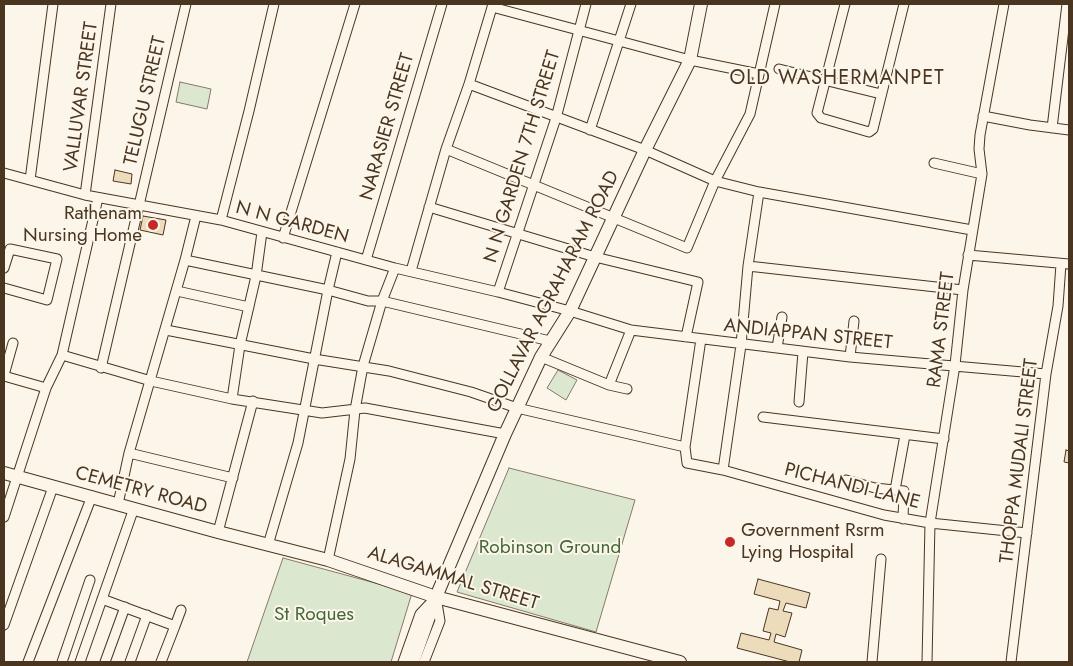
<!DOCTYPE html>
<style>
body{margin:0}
#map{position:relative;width:1073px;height:666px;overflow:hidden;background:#fbf6e9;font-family:Jost,sans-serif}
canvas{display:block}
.frame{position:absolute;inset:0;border:5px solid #4a3520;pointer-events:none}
</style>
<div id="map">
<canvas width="1073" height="666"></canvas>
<div class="frame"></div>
</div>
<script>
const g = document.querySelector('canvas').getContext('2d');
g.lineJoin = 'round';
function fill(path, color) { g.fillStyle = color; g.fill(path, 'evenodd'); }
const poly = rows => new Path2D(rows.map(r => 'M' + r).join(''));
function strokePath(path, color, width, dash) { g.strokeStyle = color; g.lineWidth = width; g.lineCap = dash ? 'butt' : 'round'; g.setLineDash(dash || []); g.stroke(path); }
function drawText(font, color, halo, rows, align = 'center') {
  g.font = font + ' Jost,sans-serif'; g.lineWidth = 4; g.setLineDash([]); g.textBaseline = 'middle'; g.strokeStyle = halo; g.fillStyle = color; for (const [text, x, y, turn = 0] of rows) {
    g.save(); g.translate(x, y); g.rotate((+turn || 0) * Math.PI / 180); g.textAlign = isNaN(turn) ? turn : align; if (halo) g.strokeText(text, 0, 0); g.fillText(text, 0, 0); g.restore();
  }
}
const green = poly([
 [180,82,211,89,207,109,176,102,180,82],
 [558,370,577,380,566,400,547,388,558,370],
 [509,468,635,500,596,632,457,592,509,468],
 [283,558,412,593,391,662,247,662,283,558]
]);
fill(green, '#dce7d0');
strokePath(green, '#887966', 1);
const building = poly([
 [115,170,132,174,131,184,113,181,115,170],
 [143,216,166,220,163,235,140,230,143,216],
 [1066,450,1069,451,1069,463,1064,462,1066,450],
 [758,579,810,593,806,608,786,603,783,611,792,613,785,637,776,634,774,642,802,650,799,662,790,662,737,648,741,633,769,640,771,633,763,631,769,608,778,610,780,601,754,594,758,579]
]);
fill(building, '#ecdcbc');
strokePath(building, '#4a3520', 1);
const street = poly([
 [845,4,817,113,821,118,869,132,873,129,904,4],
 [492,7,690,60,759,74],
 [779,69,881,94],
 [469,84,645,150,715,181,759,192,972,230],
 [983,116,1030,125,1069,130],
 [1052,128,1067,4],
 [590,130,631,4],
 [446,149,687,248,715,181,750,114,775,4],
 [934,163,982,174],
 [4,173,85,195,221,220,395,268,498,292,570,311,631,330,850,357,1046,374],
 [30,180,53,4],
 [85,195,111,4],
 [429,207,595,257,698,282,686,337],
 [221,220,249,111,274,4],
 [283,238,355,4],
 [968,255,1069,264],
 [185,260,328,290,368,301,382,301,550,341],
 [366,260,442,4],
 [748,266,963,290],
 [4,268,10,249,57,259,47,300,4,288],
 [411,271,446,149,469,84,493,4],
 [177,291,249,307],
 [498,292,556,118,586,4],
 [166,330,314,359,389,371,471,392,517,408,685,447],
 [701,339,685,447,687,463,723,470,884,515,930,523,1027,533],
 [777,348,782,317],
 [62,355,151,381,232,399,322,413,365,408,505,434],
 [541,357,609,385,627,389],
 [850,357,854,321],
 [101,368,186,4],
 [4,375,13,343],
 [4,376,46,388],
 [609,385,631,330],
 [232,399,240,345,256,276,262,232],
 [799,402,803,352],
 [763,417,944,439],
 [129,453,233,478],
 [723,470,741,345,748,266,759,192],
 [846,480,875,488,904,491,903,519],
 [895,490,905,435],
 [118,504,129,453,185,260,196,216],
 [4,517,46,388,62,355,98,198],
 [218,532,253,401],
 [268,545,298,443,328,290,337,252],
 [328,560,350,459,355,410,363,366,382,301,395,268],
 [102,599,175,626,161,662],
 [4,625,53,487],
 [175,626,181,610],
 [28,662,92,496],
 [62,662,90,580],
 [80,662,134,508],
 [105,662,125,607],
 [130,662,147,615],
 [403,662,420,614,436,597,440,621,424,662],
 [872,662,881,559],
 [927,662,930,523,955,365,963,290,982,174,979,149,980,135,1004,4],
 [1011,662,1046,374,1058,306,1061,264]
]);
const secondary = poly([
 [4,473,218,532,328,560,436,597,680,662],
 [413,662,436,597,505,434,541,357,570,311,645,150,690,60,701,4]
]);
strokePath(street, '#4a3520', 11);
strokePath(secondary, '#4a3520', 14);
strokePath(street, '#fbf6e9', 9);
strokePath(secondary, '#fbf6e9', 12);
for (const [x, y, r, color] of [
 [153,225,6,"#c62828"],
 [730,542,6,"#c62828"]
]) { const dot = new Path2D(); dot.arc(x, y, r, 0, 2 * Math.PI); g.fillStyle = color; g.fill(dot); strokePath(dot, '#fbf6e9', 2); }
drawText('19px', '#4a3520', '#fbf6e9', [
 ["VALLUVAR STREET",82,97,-82],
 ["TELUGU STREET",146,101,-77],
 ["NARASIER STREET",388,127,-74],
 ["N N GARDEN 7TH STREET",523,157,-73],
 ["N N GARDEN",292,223,15],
 ["GOLLAVAR AGRAHARAM ROAD",554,292,-63],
 ["RAMA STREET",942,330,-83],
 ["ANDIAPPAN STREET",808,335,6],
 ["THOPPA MUDALI STREET",1020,461,-83],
 ["PICHANDI LANE",852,487,14],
 ["CEMETRY ROAD",141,491,15],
 ["ALAGAMMAL STREET",453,579,17]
]);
drawText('19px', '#4a3520', '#fbf6e9', [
 ["Rathenam",142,214],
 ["Nursing Home",142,236],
 ["Government Rsrm",741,531,"left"],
 ["Lying Hospital",741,553,"left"]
], 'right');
drawText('19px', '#436837', '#fbf6e9', [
 ["Robinson Ground",550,548],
 ["St Roques",314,615]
]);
g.letterSpacing = '1px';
drawText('20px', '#4a3520', '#fbf6e9', [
 ["OLD WASHERMANPET",837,79]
]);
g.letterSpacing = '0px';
</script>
